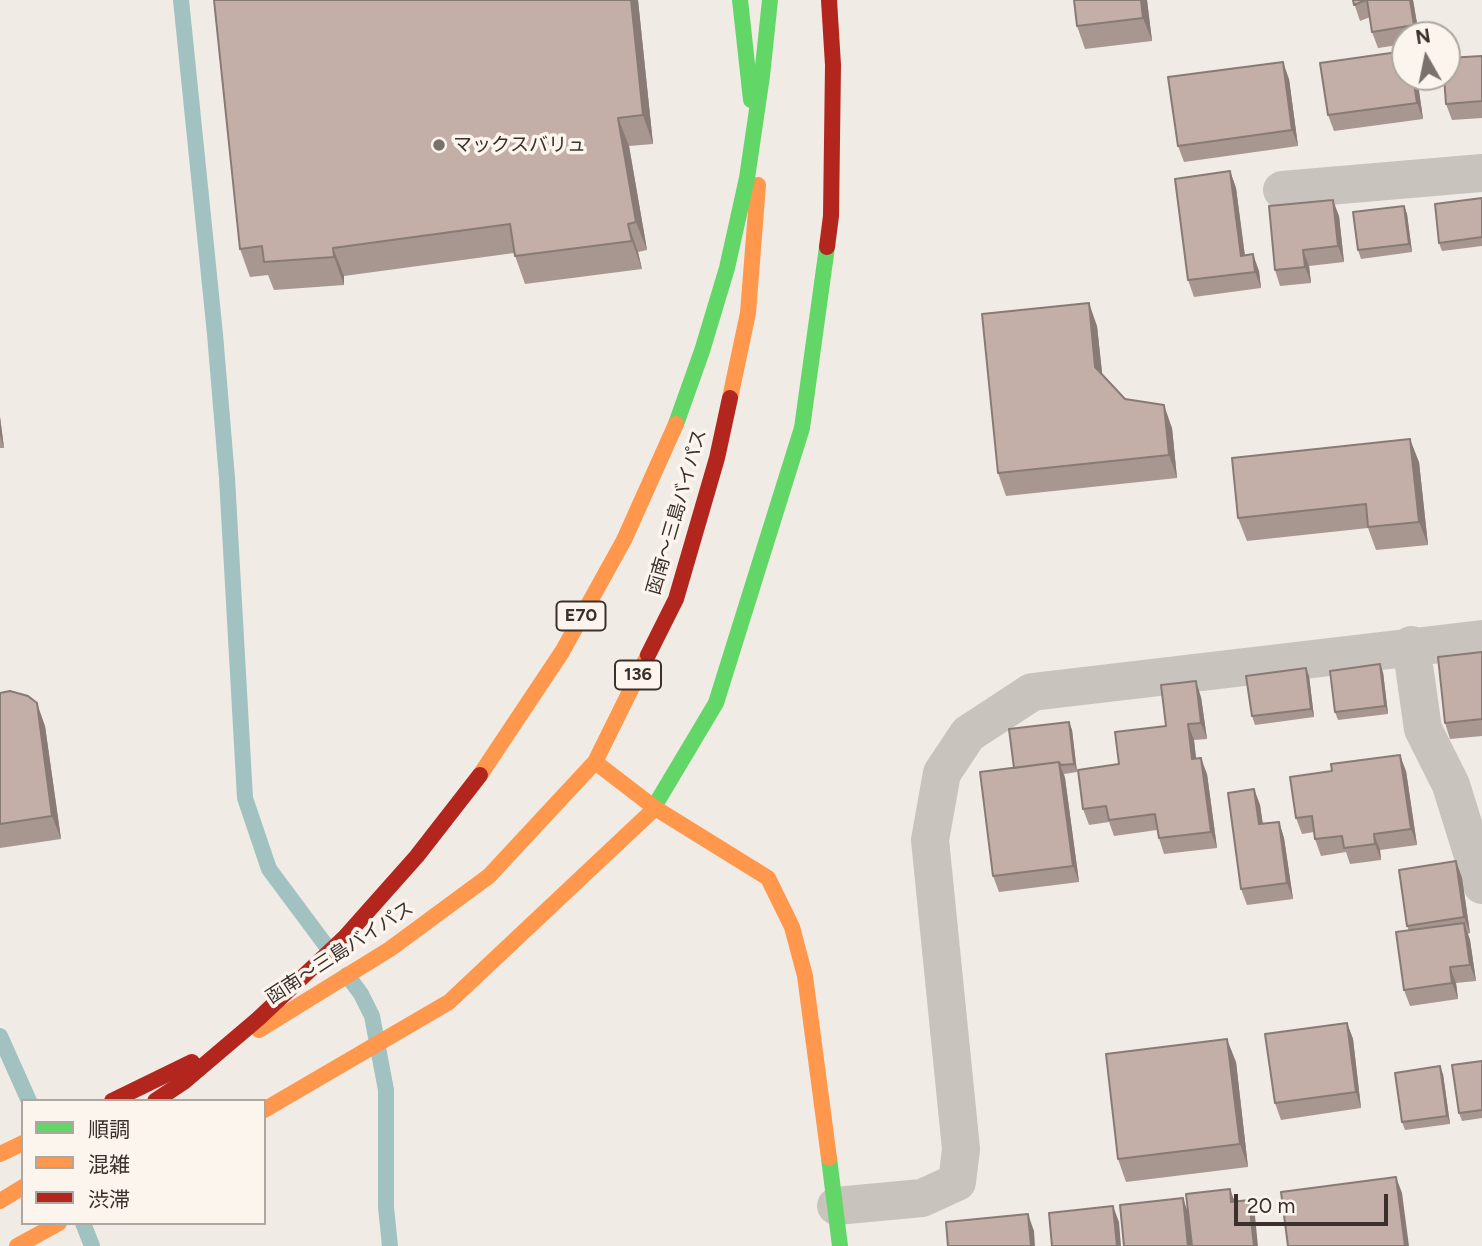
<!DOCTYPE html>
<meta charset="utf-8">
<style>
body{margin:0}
#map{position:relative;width:1482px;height:1246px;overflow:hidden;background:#f0ebe5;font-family:Figtree,"Noto Sans JP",sans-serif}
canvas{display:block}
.legend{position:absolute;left:21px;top:1099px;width:245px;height:126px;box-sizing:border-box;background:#fbf5ee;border:2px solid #aea6a0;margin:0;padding:9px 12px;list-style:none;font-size:21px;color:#3b302b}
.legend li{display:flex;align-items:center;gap:14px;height:35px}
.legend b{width:35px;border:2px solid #aea6a0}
.north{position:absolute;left:1391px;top:21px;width:70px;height:70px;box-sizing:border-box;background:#fbf5ee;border:2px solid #aea6a0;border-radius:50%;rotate:351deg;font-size:19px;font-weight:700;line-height:28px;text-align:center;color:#3b302b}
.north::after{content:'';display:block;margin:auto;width:24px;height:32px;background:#7a716c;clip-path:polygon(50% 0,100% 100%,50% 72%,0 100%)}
.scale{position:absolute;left:1234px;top:1194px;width:154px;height:32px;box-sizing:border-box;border:4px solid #3b302b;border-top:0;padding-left:9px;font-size:21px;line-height:24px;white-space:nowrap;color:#3b302b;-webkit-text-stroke:5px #fbf5ee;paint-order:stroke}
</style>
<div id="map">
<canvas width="1482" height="1246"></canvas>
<ul class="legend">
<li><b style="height:9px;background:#63d668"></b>順調</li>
<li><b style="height:9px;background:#ff974d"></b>混雑</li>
<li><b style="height:9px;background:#b3261e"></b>渋滞</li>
</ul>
<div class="north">N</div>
<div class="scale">20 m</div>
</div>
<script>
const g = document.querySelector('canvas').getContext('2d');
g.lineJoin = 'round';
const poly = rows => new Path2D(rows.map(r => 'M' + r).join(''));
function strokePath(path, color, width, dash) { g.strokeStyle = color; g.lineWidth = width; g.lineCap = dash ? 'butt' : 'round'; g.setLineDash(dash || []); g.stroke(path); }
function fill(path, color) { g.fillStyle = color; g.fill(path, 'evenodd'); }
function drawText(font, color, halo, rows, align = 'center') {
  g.font = font + ' Figtree,"Noto Sans JP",sans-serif'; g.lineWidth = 7; g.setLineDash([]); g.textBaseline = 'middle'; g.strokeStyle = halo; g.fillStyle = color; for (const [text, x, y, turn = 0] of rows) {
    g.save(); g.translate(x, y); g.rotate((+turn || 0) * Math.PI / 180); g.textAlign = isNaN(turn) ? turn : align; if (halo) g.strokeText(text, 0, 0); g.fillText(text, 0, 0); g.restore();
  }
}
strokePath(poly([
 [181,0,215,334,227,478,245,798,269,869,330,951],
 [347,975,361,994,372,1016,386,1090,386,1207,390,1246],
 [0,1036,29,1101],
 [83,1223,92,1246]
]), '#a1c2c1', 16);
strokePath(poly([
 [1282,190,1482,173],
 [1411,645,1423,729,1451,785,1482,885],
 [836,1206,922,1198,957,1182,961,1149,930,840,942,773,968,734,1032,692,1482,639]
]), '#c9c3be', 38);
strokePath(poly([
 [740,0,751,100],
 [651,812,716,703,802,428,827,247],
 [829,1158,840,1246]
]), '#63d668', 16);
strokePath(poly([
 [730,398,748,313,758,185],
 [595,762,655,808,768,878,792,927,805,976,829,1158],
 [259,1030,390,949,489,876,595,762,648,655],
 [264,1110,449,1002,651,812],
 [0,1154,23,1143],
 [0,1201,23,1187],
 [17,1246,59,1223]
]), '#ff974d', 16);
strokePath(poly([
 [827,247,831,216,833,65,829,0],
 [648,655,676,599,717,458,730,398],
 [112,1101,192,1062]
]), '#b3261e', 16);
strokePath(poly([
 [676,424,702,351,727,268,747,178,762,76,770,0]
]), '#63d668', 16);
strokePath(poly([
 [480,775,562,652,624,540,676,424]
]), '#ff974d', 16);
strokePath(poly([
 [155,1101,185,1081,258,1019,345,937,417,856,480,775]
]), '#b3261e', 16);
fill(poly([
 [214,0,638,0,653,144,629,146,647,250,638,252,642,269,525,284,514,253,344,276,344,285,274,290,268,275,250,277,240,249],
 [1147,0,1152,41,1085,49,1077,26],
 [1353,0,1413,0,1419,35,1405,35,1405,44,1378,48,1372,32,1370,17,1360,21],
 [1482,56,1482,118,1452,120,1446,104],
 [1417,77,1423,119,1334,131,1328,115],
 [1289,79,1298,146,1184,162,1178,146],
 [1230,171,1236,188,1245,256,1259,271,1261,288,1194,297,1188,280],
 [1482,198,1482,246,1442,251,1439,243],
 [1404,206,1407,214,1412,252,1361,259,1358,250],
 [1339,216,1344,262,1309,266,1311,283,1280,286,1275,270],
 [1097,326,1102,374,1125,399,1172,428,1177,478,1006,496,998,473],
 [0,417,4,448,0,448],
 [1419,462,1428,545,1376,550,1368,528,1247,541,1238,518],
 [1482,652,1482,736,1450,739,1445,723],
 [1306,668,1309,676,1314,717,1255,725,1252,716],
 [1383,672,1388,714,1338,720,1335,712],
 [0,693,45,726,61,839,0,848],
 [1201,697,1207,739,1194,740,1196,759,1207,774,1217,848,1164,854,1159,838,1157,830,1114,836,1109,822,1089,825,1083,809,1119,764],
 [1069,722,1072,730,1077,772,1064,774,1065,778,1079,882,999,892,993,876],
 [1406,771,1417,845,1380,850,1381,860,1350,864,1346,852,1321,856,1315,839,1314,832,1302,834,1296,818],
 [1254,789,1260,805,1263,824,1279,822,1284,838,1293,899,1247,905,1241,889],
 [1456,861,1462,878,1470,933,1468,934,1470,940,1476,981,1456,983,1458,999,1410,1006,1404,990,1409,931,1407,926],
 [1347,1023,1353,1039,1361,1108,1281,1120,1275,1103],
 [1482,1061,1482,1118,1462,1121,1459,1113],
 [1236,1062,1248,1167,1126,1182,1118,1159],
 [1443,1074,1450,1124,1405,1130,1402,1122]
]), '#a89690');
fill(poly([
 [631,0,638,0,653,144,643,115],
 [1141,0,1147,0,1152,41,1143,18],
 [1410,0,1413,0,1419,35,1417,35,1414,25],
 [1283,62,1289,79,1298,146,1292,130],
 [1413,77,1417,77,1423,119,1417,103],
 [618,118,629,146,647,250,636,222],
 [1230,171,1236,188,1247,272,1241,256],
 [1333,200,1339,216,1344,262,1338,246],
 [1404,206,1407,214,1412,252,1409,244],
 [628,224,638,252,642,269,632,241],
 [333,248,344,276,344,285,334,257],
 [1303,250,1309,266,1311,283,1305,267],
 [1253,254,1259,271,1261,288,1255,272],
 [1089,303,1097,326,1104,390,1095,367],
 [1164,405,1172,428,1177,478,1169,455],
 [0,417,4,448,0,435],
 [1410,439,1419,462,1428,545,1419,522],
 [1380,664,1383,672,1388,714,1385,706],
 [1306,668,1309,676,1314,717,1311,709],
 [1196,681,1201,697,1207,739,1201,723],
 [37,703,45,726,61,839,52,816],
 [1069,722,1072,730,1077,772,1074,764],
 [1188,724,1194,740,1198,775,1192,759],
 [1400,755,1406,771,1417,845,1411,829],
 [1201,758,1207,774,1217,848,1211,832],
 [1059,762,1065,778,1079,882,1073,866],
 [1254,789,1260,805,1265,840,1259,824],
 [1279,822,1284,838,1293,899,1287,883],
 [1374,834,1380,850,1381,860,1375,844],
 [1456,861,1462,878,1470,933,1464,917],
 [1464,923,1470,940,1476,981,1470,965],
 [1450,967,1456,983,1458,999,1452,983],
 [1347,1023,1353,1039,1361,1108,1356,1092],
 [1227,1039,1236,1062,1248,1167,1240,1144],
 [1440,1066,1443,1074,1450,1124,1447,1116],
 [1396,1177,1402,1193,1409,1246,1405,1246],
 [1230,1189,1236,1205,1231,1202],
 [1183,1198,1189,1215,1193,1246,1188,1246],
 [1249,1200,1255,1216,1258,1246,1254,1246],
 [1113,1206,1119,1222,1121,1246,1117,1246],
 [1028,1214,1034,1231,1035,1246,1031,1246]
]), '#887a75');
const building = poly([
 [214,0,631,0,643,115,618,118,636,222,628,224,632,241,515,256,510,224,333,248,334,257,264,262,262,246,240,249,214,0],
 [1074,0,1141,0,1143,18,1077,26,1074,0],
 [1353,0,1366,0,1354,5,1353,0],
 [1367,0,1410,0,1414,25,1372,32,1367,0],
 [1405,51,1405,77,1413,77,1417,103,1328,115,1320,63,1405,51],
 [1482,56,1482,101,1446,104,1444,77,1447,77,1447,58,1482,56],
 [1283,62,1292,130,1178,146,1168,77,1283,62],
 [1230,171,1241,256,1253,254,1255,272,1188,280,1175,179,1230,171],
 [1482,198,1482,237,1439,243,1435,204,1482,198],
 [1333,200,1338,246,1303,250,1305,267,1275,270,1269,206,1333,200],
 [1404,206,1409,244,1358,250,1353,212,1404,206],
 [1089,303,1095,367,1125,399,1164,405,1169,455,998,473,982,314,1089,303],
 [1410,439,1419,522,1368,527,1366,504,1238,518,1232,458,1410,439],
 [1482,652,1482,719,1445,723,1438,657,1482,652],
 [1380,664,1385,706,1335,712,1330,671,1380,664],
 [1306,668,1311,709,1252,716,1246,676,1306,668],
 [1196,681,1201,723,1188,724,1192,759,1201,758,1211,832,1159,838,1155,814,1109,820,1106,806,1083,809,1078,770,1119,764,1115,732,1166,726,1161,685,1196,681],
 [10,691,28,696,37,703,52,816,0,824,0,693,10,691],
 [1069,722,1074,764,1061,765,1059,762,1014,768,1009,729,1069,722],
 [1400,755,1411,829,1374,834,1375,844,1344,848,1342,836,1315,839,1312,816,1296,818,1290,777,1332,771,1331,764,1400,755],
 [1059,762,1073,866,993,876,980,772,1059,762],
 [1254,789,1259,824,1279,822,1287,883,1241,889,1228,793,1254,789],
 [1456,861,1464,917,1407,926,1399,870,1456,861],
 [1464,923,1470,965,1450,967,1452,983,1404,990,1396,932,1464,923],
 [1347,1023,1356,1092,1275,1103,1265,1034,1347,1023],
 [1227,1039,1240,1144,1118,1159,1106,1054,1227,1039],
 [1482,1061,1482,1110,1459,1113,1452,1065,1482,1061],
 [1440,1066,1447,1116,1402,1122,1395,1073,1440,1066],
 [1396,1177,1405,1246,1288,1246,1281,1192,1396,1177],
 [1230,1189,1231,1202,1249,1200,1254,1246,1192,1246,1186,1194,1230,1189],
 [1183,1198,1188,1246,1124,1246,1120,1205,1183,1198],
 [1113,1206,1117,1246,1052,1246,1049,1213,1113,1206],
 [1028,1214,1031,1246,948,1246,946,1222,1028,1214]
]);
fill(building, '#c3afa7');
strokePath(building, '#887a75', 2);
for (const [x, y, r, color] of [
 [439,145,7,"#7a716c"]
]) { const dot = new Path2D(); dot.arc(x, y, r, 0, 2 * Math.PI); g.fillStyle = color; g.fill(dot); strokePath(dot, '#fbf5ee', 2.5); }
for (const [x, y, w] of [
 [581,616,49],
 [638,675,46]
]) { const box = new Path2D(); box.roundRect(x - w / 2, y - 14.5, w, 29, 5); g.fillStyle = '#fbf5ee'; g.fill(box); strokePath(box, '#3b302b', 2); }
drawText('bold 18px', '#3b302b', null, [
 ["E70",581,616],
 ["136",638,675]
]);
drawText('19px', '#3b302b', '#fbf5ee', [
 ["マックスバリュ",453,145]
], 'left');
drawText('19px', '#3b302b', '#fbf5ee', [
 ["函南～三島バイパス",677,512,-74],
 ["函南～三島バイパス",340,953,-33]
]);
</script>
